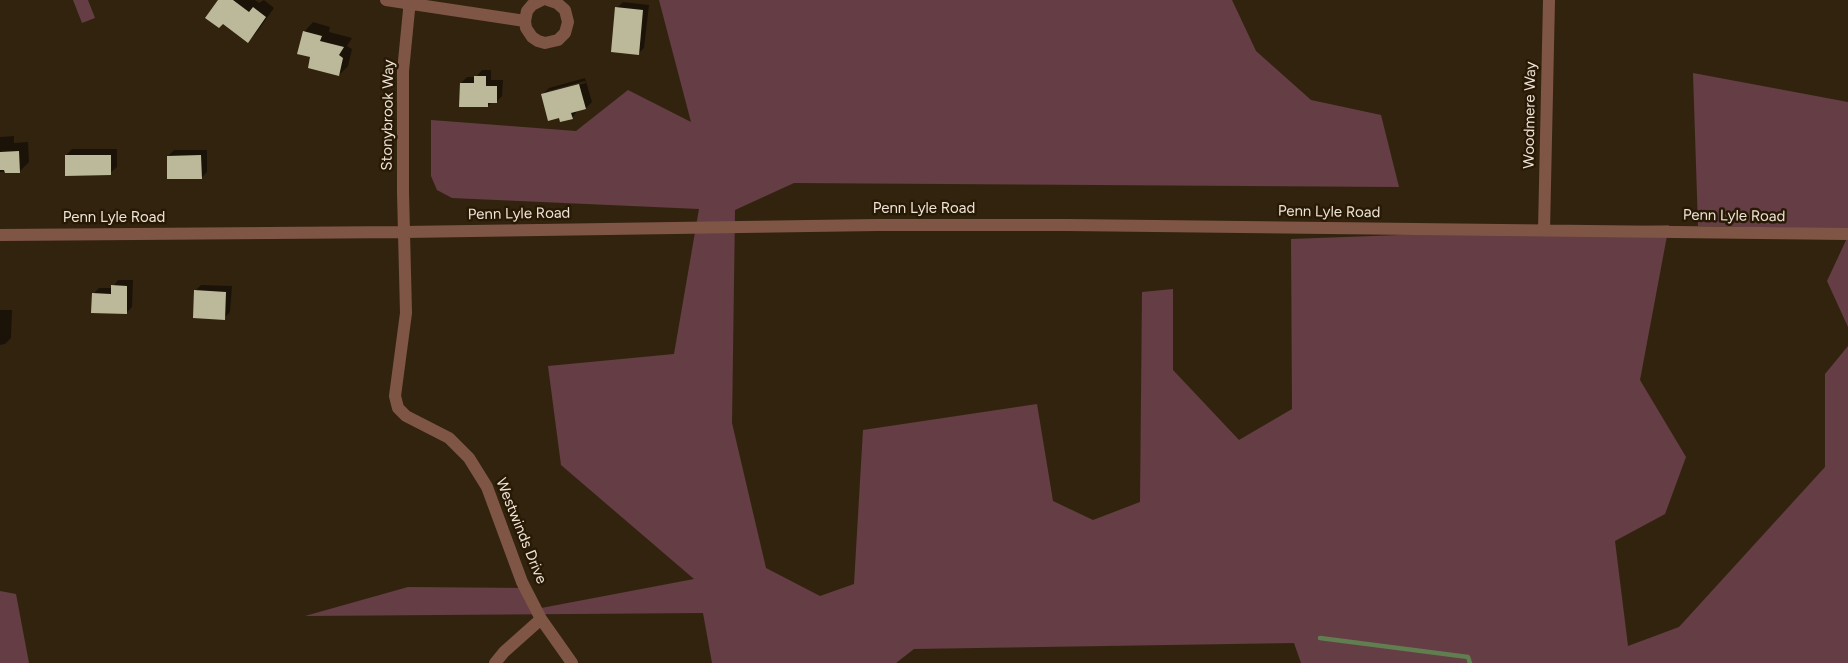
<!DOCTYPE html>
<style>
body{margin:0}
canvas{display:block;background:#32230f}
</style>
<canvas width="1848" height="663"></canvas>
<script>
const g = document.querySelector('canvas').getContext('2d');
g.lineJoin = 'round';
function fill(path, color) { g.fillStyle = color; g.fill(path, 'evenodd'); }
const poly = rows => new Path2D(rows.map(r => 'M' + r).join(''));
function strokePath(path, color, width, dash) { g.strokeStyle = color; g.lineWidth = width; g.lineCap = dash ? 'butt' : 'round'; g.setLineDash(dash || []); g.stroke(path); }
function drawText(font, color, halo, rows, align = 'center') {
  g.font = font + ' Figtree,sans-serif'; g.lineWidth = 5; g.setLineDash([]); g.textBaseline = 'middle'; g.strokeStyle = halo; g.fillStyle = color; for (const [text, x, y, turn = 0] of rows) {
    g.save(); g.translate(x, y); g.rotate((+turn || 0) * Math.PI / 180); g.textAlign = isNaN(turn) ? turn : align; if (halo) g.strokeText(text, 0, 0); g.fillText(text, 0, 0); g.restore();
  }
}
fill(poly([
 [73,0,88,0,95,18,82,23],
 [659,0,1232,0,1256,51,1311,100,1381,115,1399,187,794,183,735,210,732,423,766,568,820,596,854,584,863,430,1037,404,1053,501,1093,520,1140,502,1142,292,1173,289,1173,370,1239,440,1292,409,1291,239,1669,225,1640,380,1686,457,1665,514,1615,541,1628,646,1679,627,1825,467,1825,374,1848,346,1848,663,1301,663,1294,643,914,649,896,663,712,663,703,613,305,616,408,587,526,588,536,609,694,579,561,465,548,366,674,354,699,209,452,198,437,190,431,176,431,120,576,131,628,90,691,122],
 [1693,73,1848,102,1848,229,1698,226],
 [1848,236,1848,327,1827,281],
 [0,591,16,594,29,663,0,663]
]), '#653d44');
fill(poly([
 [220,0,255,0,259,3,264,0,274,8,257,32,248,41],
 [623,2,649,5,644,48,638,54,617,8],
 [313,22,330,27,329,32,352,38,347,46,352,49,348,66,339,75,312,56,304,32],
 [482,70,491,70,491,80,503,80,502,96,496,102,492,102,488,106,461,83,467,77,476,77],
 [585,78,592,102,586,108,578,110,572,118,543,94,549,88],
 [585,81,586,83,548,93,548,91],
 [14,136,14,143,28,142,29,162,20,171,0,172,0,137],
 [72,149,117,149,117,167,110,173,66,155],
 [174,150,207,150,207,172,201,178,168,156],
 [118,280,133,280,132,307,126,313,93,294,99,288,112,288],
 [201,285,232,286,230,312,224,318,195,291],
 [0,310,12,310,11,338,5,344,0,345]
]), '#0007');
strokePath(poly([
 [1320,638,1468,657,1470,663]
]), '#617e50', 4.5);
fill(poly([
 [218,0,233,0,249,12,253,7,266,17,248,43,223,24,219,28,205,18],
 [615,7,643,10,639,55,611,52],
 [303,31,322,36,320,41,344,47,339,55,343,58,339,76,308,68,310,57,297,54],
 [474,76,486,76,486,86,497,86,497,103,488,103,488,107,459,107,460,83,474,83],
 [579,84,586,109,571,113,573,119,560,122,559,118,548,121,541,94],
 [19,151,20,173,5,173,4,170,0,170,0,152],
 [65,155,111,155,111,175,65,176],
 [201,155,202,179,167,179,167,156],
 [111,285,127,286,127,314,91,313,92,293,111,294],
 [194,290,226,292,225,320,193,318]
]), '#bcb99b');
strokePath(poly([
 [386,0,525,21],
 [410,0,403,71,403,192,406,313,395,396,398,408,406,416,449,438,469,458,487,487,522,582,541,619,572,663],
 [542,0,532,5,527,11,525,21,526,28,532,37,538,41,545,43,558,40,565,33,568,22,565,10,557,3,548,0],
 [1544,230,1549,0],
 [0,235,404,232,877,225,1068,225,1848,234],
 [495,663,504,652,541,619]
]), '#7f5546', 12);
drawText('15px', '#ede3d6', '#281905', [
 ["Stonybrook Way",388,115,-89],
 ["Woodmere Way",1530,115,-89],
 ["Penn Lyle Road",924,209],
 ["Penn Lyle Road",1329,212,1],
 ["Penn Lyle Road",519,214,-1],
 ["Penn Lyle Road",1734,216,1],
 ["Penn Lyle Road",114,218],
 ["Westwinds Drive",521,531,68]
]);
</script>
